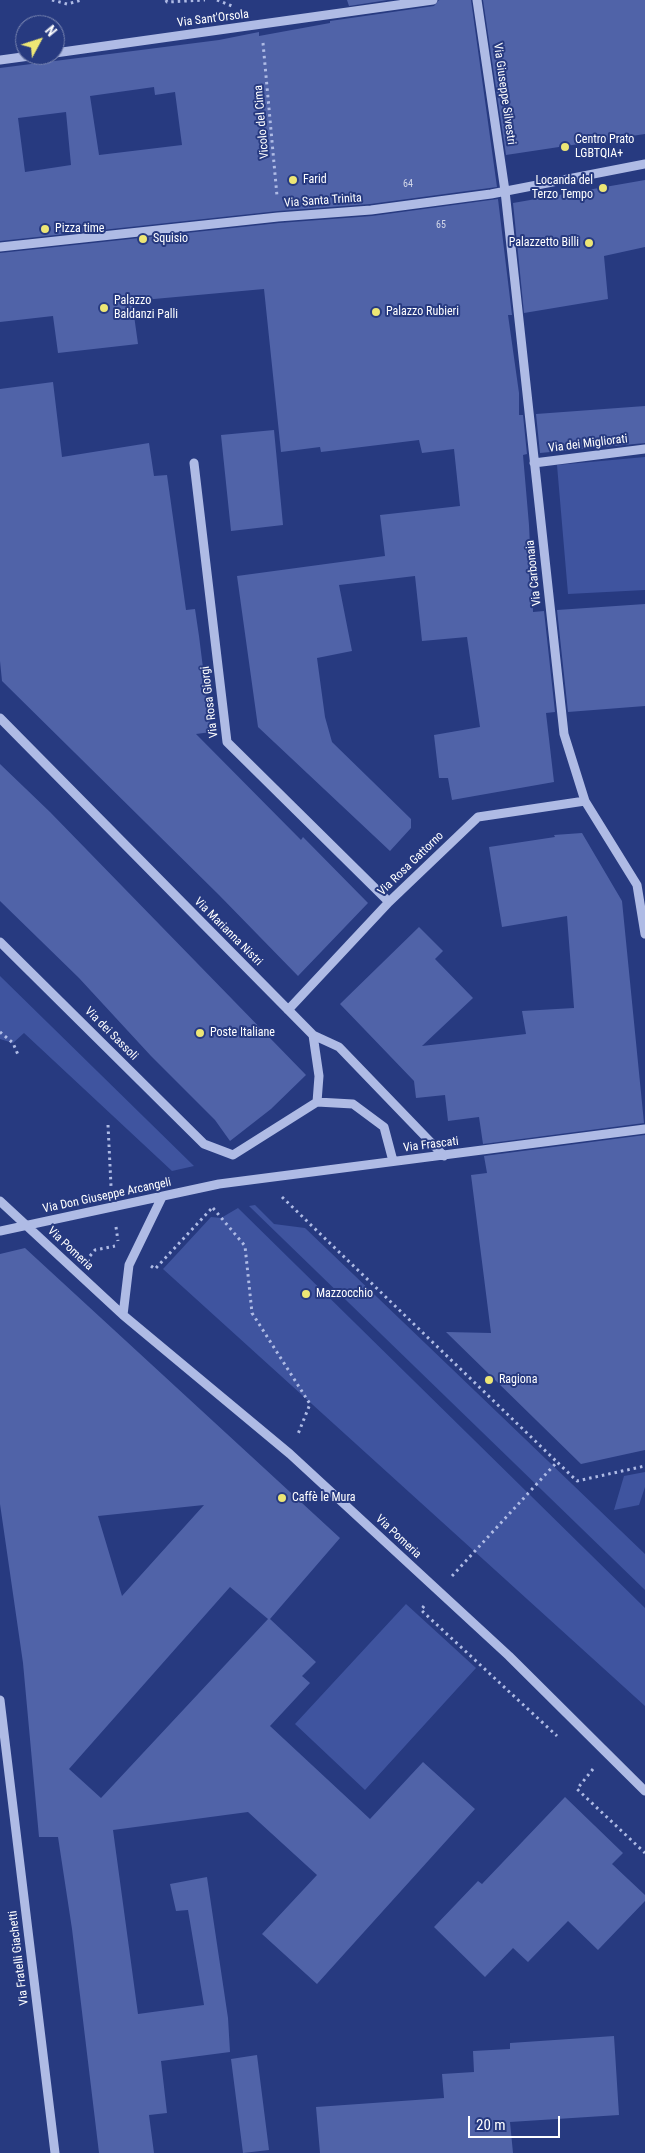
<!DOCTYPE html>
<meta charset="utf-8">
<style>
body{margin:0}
#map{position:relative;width:645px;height:2153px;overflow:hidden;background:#273a80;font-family:"Roboto Condensed",sans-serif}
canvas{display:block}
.north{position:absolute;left:15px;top:15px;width:50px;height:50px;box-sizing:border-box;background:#273a80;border:1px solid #7d89b3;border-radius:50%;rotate:50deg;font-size:14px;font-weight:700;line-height:20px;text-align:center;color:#fff}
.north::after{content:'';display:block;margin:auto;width:18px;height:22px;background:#ede675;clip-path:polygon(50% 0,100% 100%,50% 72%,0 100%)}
.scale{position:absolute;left:468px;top:2116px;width:92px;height:22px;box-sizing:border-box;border:2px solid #fff;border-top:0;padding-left:6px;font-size:15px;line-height:18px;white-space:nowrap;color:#fff;-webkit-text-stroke:4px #273a80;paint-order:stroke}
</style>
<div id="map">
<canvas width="645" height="2153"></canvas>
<div class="north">N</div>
<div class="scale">20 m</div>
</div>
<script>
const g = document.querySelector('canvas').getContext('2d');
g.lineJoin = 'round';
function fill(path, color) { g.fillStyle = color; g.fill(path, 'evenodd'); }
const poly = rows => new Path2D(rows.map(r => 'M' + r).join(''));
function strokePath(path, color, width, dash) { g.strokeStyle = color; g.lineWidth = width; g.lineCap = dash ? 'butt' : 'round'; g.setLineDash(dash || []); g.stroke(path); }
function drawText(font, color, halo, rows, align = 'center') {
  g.font = font + ' "Roboto Condensed",sans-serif'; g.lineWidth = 4; g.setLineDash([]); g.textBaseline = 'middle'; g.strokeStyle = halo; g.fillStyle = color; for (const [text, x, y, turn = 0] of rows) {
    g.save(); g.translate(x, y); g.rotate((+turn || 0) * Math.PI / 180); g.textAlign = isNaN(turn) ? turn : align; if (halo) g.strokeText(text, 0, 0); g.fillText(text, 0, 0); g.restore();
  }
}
fill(poly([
 [645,457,645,590,568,594,557,465],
 [0,976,194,1166,172,1171,24,1033,13,1043,0,1039],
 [255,1205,274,1224,305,1228,645,1554,645,1590,249,1206],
 [238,1208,645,1608,645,1706,163,1269,211,1217,221,1218],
 [645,1472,645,1487,639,1505,614,1510,624,1476],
 [406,1604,476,1668,365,1790,295,1724]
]), '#3f549f');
fill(poly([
 [347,0,388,0,349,6],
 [439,0,471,0,497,187,370,204,278,211,0,241,0,68,219,40,259,32,259,36,330,23,330,21,434,6],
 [154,87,155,95,175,92,182,145,99,155,90,96],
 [66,112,71,165,25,172,18,118],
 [483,0,645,0,645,134,506,155],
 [645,180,645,247,604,256,608,299,524,313,513,203],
 [498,199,512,315,508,315,519,393,519,415,523,415,527,454,523,455,529,525,533,612,544,611,555,712,546,713,554,782,452,800,448,778,439,778,434,735,480,727,467,637,422,641,415,576,339,585,352,651,317,658,325,717,332,742,411,819,411,828,390,851,258,727,237,576,385,556,380,515,460,506,454,449,422,453,419,440,321,452,320,447,281,452,264,289,132,301,138,344,58,353,53,316,0,322,0,253,279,223,372,216],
 [53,382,62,457,149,443,154,476,167,475,186,610,195,609,199,636,211,732,196,734,301,840,303,837,368,903,298,976,219,895,2,681,0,661,0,389],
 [645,406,645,443,540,453,536,414],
 [274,430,283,525,231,531,221,435],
 [645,604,645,706,568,712,557,610],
 [0,764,50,812,306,1075,271,1109,230,1141,215,1120,151,1056,79,978,0,901],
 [582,833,622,901,644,1123,483,1144,479,1117,448,1121,445,1095,416,1098,414,1081,340,1004,419,927,443,951,435,959,473,998,422,1046,526,1034,522,1011,574,1008,567,916,502,927,489,847,555,837,554,835],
 [645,1135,645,1450,581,1464,446,1332,491,1333,471,1175,487,1173,484,1156],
 [25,1248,340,1538,270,1619,316,1662,302,1676,310,1683,270,1726,370,1819,423,1762,475,1809,317,1984,262,1934,317,1875,248,1812,113,1830,138,2014,204,2005,188,1910,176,1911,170,1884,207,1877,228,2018,230,2052,161,2061,167,2113,149,2115,154,2153,99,2153,72,1929,58,1837,39,1837,23,1663,0,1504,0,1254],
 [204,1505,122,1596,98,1516],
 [230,1587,268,1619,101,1798,69,1769],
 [565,1797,623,1853,612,1864,645,1895,645,1901,598,1950,568,1921,528,1962,513,1948,485,1977,434,1927,478,1881,482,1884],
 [614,2036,619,2115,510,2122,513,2153,320,2153,316,2107,444,2098,442,2074,474,2072,473,2051,510,2049,510,2043],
 [257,2055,269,2150,243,2153,231,2059]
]), '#5063a8');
strokePath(poly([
 [52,0,67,4,82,0],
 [166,0,167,2,205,0],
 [217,0,232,6],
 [263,43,277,196],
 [0,1032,13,1043,19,1057],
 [108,1125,111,1186],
 [282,1197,557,1462],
 [213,1208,245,1246,252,1313,310,1404,298,1434],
 [116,1227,118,1241],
 [90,1256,95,1250,115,1246],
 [151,1266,155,1269,212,1208],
 [452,1576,557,1462,577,1481,645,1466],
 [424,1606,421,1610,557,1736],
 [593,1769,577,1789,645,1853]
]), '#afbbe5', 3, [2.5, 4]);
strokePath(poly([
 [477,0,505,191,564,734,585,801,637,885,645,934],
 [55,53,433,0],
 [0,60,37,55],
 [0,247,278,217,371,210,491,194,645,164],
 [194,463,227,742,389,902],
 [534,463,645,449],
 [0,718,313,1035,339,1047,444,1156],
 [0,942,204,1144,233,1155,317,1102,353,1104,384,1127,393,1161],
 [288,1010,389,902,478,817,585,801],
 [313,1035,319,1076,317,1102],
 [0,1201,123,1315,290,1454,509,1656,645,1791],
 [0,1231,219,1184,645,1129],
 [123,1315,129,1265,162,1197],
 [0,1700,55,2153]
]), '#afbbe5', 9);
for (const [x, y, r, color] of [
 [565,147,5,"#ede675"],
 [293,180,5,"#ede675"],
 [603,188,5,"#ede675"],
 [45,229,5,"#ede675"],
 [143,239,5,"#ede675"],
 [589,243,5,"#ede675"],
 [104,308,5,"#ede675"],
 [376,312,5,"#ede675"],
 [200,1033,5,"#ede675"],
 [306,1294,5,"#ede675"],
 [489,1380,5,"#ede675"],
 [282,1498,5,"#ede675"]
]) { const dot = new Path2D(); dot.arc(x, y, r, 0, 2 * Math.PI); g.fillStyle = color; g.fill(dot); strokePath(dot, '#273a80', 2); }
drawText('10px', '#d3d8e9', null, [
 ["64",408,184],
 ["65",441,225]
]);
drawText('12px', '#fff', '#273a80', [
 ["Via Sant'Orsola",213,19,-7],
 ["Via Giuseppe Silvestri",504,94,82],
 ["Vicolo del Cima",262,122,-95],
 ["Via Santa Trinita",323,201,-4],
 ["Via dei Migliorati",588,444,-7],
 ["Via Carbonaia",534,573,-96],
 ["Via Rosa Giorgi",210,702,-97],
 ["Via Rosa Gattorno",411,864,-44],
 ["Via Marianna Nistri",228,932,45],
 ["Via dei Sassoli",111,1034,45],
 ["Via Frascati",431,1145,-7],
 ["Via Don Giuseppe Arcangeli",107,1196,-12],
 ["Via Pomeria",70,1249,43],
 ["Via Pomeria",398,1537,43],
 ["Via Fratelli Giachetti",19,1958,-97]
]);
drawText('12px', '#fff', '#273a80', [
 ["Centro Prato",575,140],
 ["LGBTQIA+",575,154],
 ["Farid",303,180],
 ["Locanda del",593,181,"right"],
 ["Terzo Tempo",593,195,"right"],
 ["Pizza time",55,229],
 ["Squisio",153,239],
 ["Palazzetto Billi",579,243,"right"],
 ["Palazzo",114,301],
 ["Baldanzi Palli",114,315],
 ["Palazzo Rubieri",386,312],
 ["Poste Italiane",210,1033],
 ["Mazzocchio",316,1294],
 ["Ragiona",499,1380],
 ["Caffè le Mura",292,1498]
], 'left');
</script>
